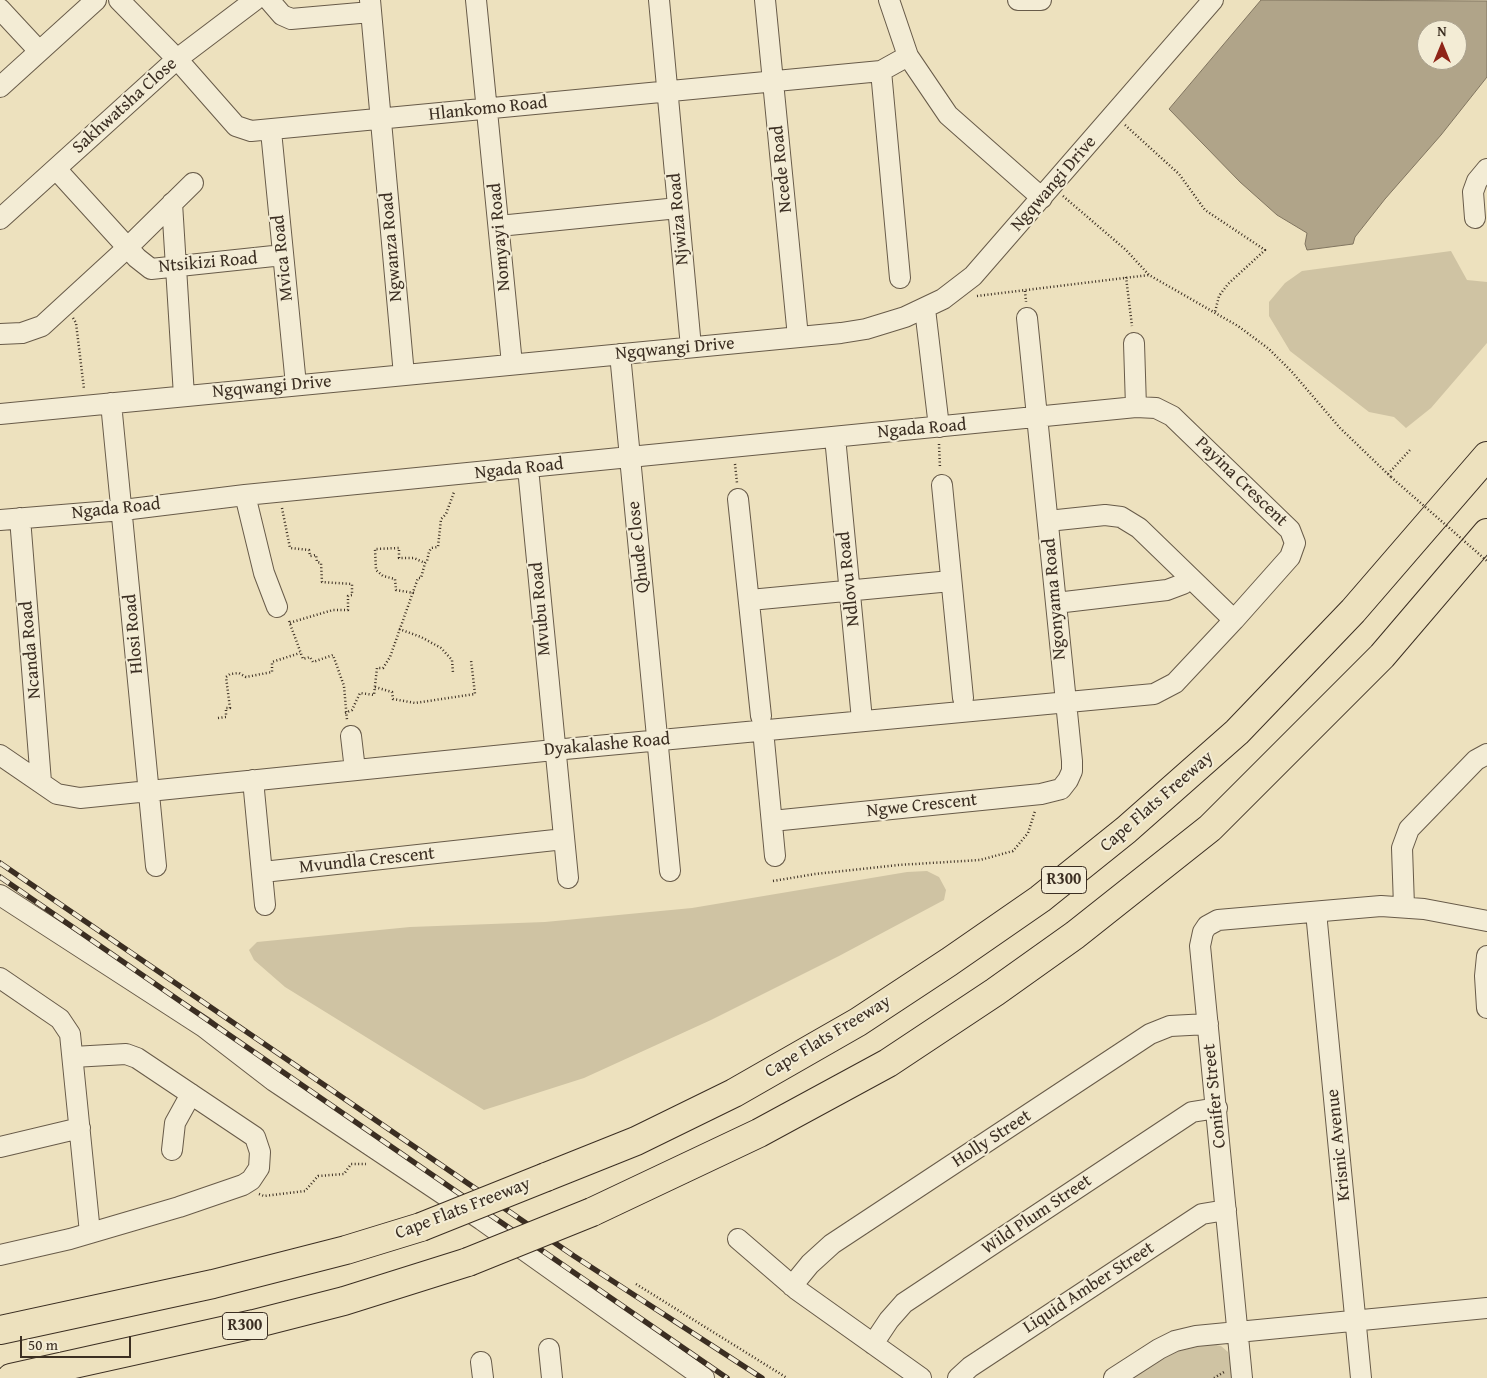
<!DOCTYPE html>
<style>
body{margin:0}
#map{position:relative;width:1487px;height:1378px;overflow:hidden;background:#ede1be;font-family:"Gentium Book Plus",serif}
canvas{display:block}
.north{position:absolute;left:1417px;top:20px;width:50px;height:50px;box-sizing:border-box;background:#f3ecd5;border:1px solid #a9a08d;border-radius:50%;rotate:0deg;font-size:14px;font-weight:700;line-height:20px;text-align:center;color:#3b2e22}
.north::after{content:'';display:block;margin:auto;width:18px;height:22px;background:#8f2418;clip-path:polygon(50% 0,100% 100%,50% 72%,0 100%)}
.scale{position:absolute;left:20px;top:1336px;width:111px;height:22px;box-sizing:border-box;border:2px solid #3b2e22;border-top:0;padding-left:6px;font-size:15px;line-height:18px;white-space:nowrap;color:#3b2e22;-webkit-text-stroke:4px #f3ecd5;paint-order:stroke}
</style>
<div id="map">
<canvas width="1487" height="1378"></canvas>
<div class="north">N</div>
<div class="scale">50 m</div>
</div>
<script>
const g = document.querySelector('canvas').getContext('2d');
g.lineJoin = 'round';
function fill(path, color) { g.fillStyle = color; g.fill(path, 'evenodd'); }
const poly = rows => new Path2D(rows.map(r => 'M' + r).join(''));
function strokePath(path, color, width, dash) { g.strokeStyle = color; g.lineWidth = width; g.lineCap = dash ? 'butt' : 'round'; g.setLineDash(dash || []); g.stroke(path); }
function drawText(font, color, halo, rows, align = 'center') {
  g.font = font + ' "Gentium Book Plus",serif'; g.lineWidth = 4; g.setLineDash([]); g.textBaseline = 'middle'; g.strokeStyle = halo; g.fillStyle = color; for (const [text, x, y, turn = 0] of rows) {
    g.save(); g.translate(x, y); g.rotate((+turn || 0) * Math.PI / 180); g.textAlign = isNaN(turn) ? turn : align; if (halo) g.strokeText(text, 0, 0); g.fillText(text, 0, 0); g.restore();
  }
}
fill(poly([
 [1451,251,1467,280,1487,282,1487,343,1431,408,1406,428,1394,417,1369,412,1290,351,1269,316,1269,302,1285,283,1302,271],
 [927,871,939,877,946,890,944,900,839,956,711,1020,584,1078,484,1110,285,987,254,960,249,950,257,942,410,927,545,922,692,908,907,872],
 [1212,1344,1221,1346,1228,1352,1233,1378,1131,1378,1177,1351]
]), '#cfc3a3');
const water = poly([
 [1261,0,1487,1,1487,77,1441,135,1385,199,1355,237,1353,244,1307,250,1305,244,1307,233,1277,215,1240,182,1169,109,1261,0],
 [1427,30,1457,30,1457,60,1427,60,1427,30]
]);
fill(water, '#b0a489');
strokePath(water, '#817560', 1);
const minor = poly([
 [119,0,177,59,236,126,251,131,881,71,908,56],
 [269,0,282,15,291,19,371,12],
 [370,0,404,375],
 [476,0,512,364],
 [659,0,691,347],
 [765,0,798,337],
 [889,0,908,56,948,115,1042,198],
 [1018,0,1041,0],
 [0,9,39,51],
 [881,71,900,278],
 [0,87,96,0],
 [271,131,296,385],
 [56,169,137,258,151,269,283,255],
 [172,203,184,396],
 [1475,218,1473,192,1477,181,1487,169],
 [0,219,177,59,255,0],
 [499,226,678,208],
 [925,309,939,427],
 [0,334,22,333,42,326,127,248,193,183],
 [1134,343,1136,407],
 [620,354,670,871],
 [111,403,156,866],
 [0,414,841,333,866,329,905,317,943,299,973,276,1213,0],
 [835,437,862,720],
 [528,468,568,878],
 [942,485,963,698],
 [245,495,264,573,277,607],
 [738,499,761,716],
 [20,518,41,782],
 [0,520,123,510,245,495,1136,407,1156,408,1172,416,1290,530,1295,543,1290,557,1234,620,1175,683,1154,694,554,750,80,798,57,794,0,755],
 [1048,521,1105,515,1121,517,1139,528,1234,620],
 [750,600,951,581],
 [1056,603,1167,590,1183,584,1189,577],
 [763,730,775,856],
 [351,736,355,770],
 [253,780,265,905],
 [772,821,1041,794,1061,789,1068,780,1072,771,1072,761,1027,318],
 [263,872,564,839],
 [0,895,204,1027,274,1081,482,1220,704,1378],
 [1404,906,1402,848,1409,829,1476,760,1487,754],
 [1316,912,1361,1378],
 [1487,956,1485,976,1487,1008],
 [0,978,60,1019,70,1034,90,1233],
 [0,1147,80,1128],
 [172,1150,175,1123,191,1094],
 [738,1239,796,1289,921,1378],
 [0,1255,70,1239,179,1207,243,1185,251,1180,259,1168,260,1152,255,1137,137,1058,126,1054,73,1057],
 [792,1286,810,1264,832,1244,1150,1034,1170,1026,1208,1024],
 [873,1344,889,1320,904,1303,1192,1112,1217,1108],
 [549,1349,552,1378],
 [481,1362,483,1378],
 [958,1378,970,1367,1202,1214,1226,1210],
 [1114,1378,1159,1349,1175,1341,1196,1336,1487,1308],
 [1242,1378,1200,946,1203,932,1207,926,1218,920,1381,906,1424,909,1487,921]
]);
const highway = poly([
 [546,1177,636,1141,734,1093,858,1022,949,962,1040,899,1126,830,1237,732,1353,611,1487,456],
 [592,1212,759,1133,888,1063,995,992,1075,935,1210,828,1382,656,1487,533],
 [0,1330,213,1284,346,1250,421,1227],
 [11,1378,254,1324,344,1301,468,1262]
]);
strokePath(minor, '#685b49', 22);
strokePath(highway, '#3b2e22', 30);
strokePath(poly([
 [1125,125,1179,174,1205,210,1265,250,1228,284,1219,296,1215,312],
 [1063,196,1126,250,1149,275,1238,326,1269,349,1292,372,1340,428,1391,477],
 [1126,277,1132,326],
 [1025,291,1026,302],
 [977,296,1149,275],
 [73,318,76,323,84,389],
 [939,444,940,468],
 [735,464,737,483],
 [1388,474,1410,450],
 [282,508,290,548,309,550,310,556,316,555,317,562,321,563,322,582,352,584,352,595,348,596,348,610,333,610,289,623],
 [414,593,396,590,395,579,383,576,376,570,375,549,399,548,399,558,414,558,425,563],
 [289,621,303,659,310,657,313,662,333,655,344,686,347,720],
 [399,629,421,637,441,648,452,660,453,673],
 [375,687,392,692,393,699,415,703,475,694,471,660],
 [345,713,352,710,360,693,374,695,377,668,383,668,390,657,418,578,421,578,425,563,427,561,429,552,431,548,438,547,441,519,446,514,454,492],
 [218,718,226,717,226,708,230,708,226,677,230,674,239,673,246,677,272,672,272,662,300,653],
 [773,881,815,874,898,865,980,860,1013,851,1028,833,1035,811],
 [259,1194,264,1196,305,1191,318,1176,344,1174,351,1164,366,1164],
 [636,1284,787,1378],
 [1214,1378,1224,1372]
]), '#3b2e22', 2.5, [1, 2.5]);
strokePath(minor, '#f3ecd5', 20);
strokePath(highway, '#ede1be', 28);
const rail = poly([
 [0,863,574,1256,762,1378],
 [0,877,727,1378]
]);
strokePath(rail, '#3b2e22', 5.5);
strokePath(rail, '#f3ecd5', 4, [11]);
const highwayBridge = poly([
 [421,1227,546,1177],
 [468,1262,592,1212]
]);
strokePath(highwayBridge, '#3b2e22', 30, []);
strokePath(poly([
 [1391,477,1487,561]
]), '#3b2e22', 2.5, [1, 2.5]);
strokePath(highwayBridge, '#ede1be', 28);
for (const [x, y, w] of [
 [1064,880,45],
 [245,1326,45]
]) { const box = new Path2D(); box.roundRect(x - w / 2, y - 13.5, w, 27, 4); g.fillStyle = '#f3ecd5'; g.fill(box); strokePath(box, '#3b2e22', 1); }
drawText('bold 16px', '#3b2e22', null, [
 ["R300",1064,880],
 ["R300",245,1326]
]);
drawText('18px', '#3b2e22', '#f3ecd5', [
 ["Sakhwatsha Close",125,106,-42],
 ["Hlankomo Road",488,109,-6],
 ["Ncede Road",782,169,-96],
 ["Ngqwangi Drive",1054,184,-49],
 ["Njwiza Road",679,219,-95],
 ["Nomyayi Road",500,237,-95],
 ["Ngwanza Road",392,247,-95],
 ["Mvica Road",283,258,-96],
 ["Ntsikizi Road",208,263,-5],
 ["Ngqwangi Drive",675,349,-5],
 ["Ngqwangi Drive",272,387,-5],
 ["Ngada Road",922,429,-5],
 ["Ngada Road",519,469,-6],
 ["Payina Crescent",1241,482,44],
 ["Ngada Road",116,509,-6],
 ["Qhude Close",639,547,-96],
 ["Ndlovu Road",849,579,-96],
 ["Ngonyama Road",1055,599,-95],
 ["Mvubu Road",541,609,-95],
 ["Hlosi Road",134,634,-95],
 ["Ncanda Road",31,650,-95],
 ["Dyakalashe Road",607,745,-5],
 ["Cape Flats Freeway",1157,802,-41],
 ["Ngwe Crescent",922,806,-6],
 ["Mvundla Crescent",367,861,-6],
 ["Cape Flats Freeway",828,1037,-31],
 ["Conifer Street",1215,1096,-96],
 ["Holly Street",992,1139,-33],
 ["Krisnic Avenue",1339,1145,-96],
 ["Cape Flats Freeway",463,1209,-21],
 ["Wild Plum Street",1037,1215,-34],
 ["Liquid Amber Street",1089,1288,-33]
]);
</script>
